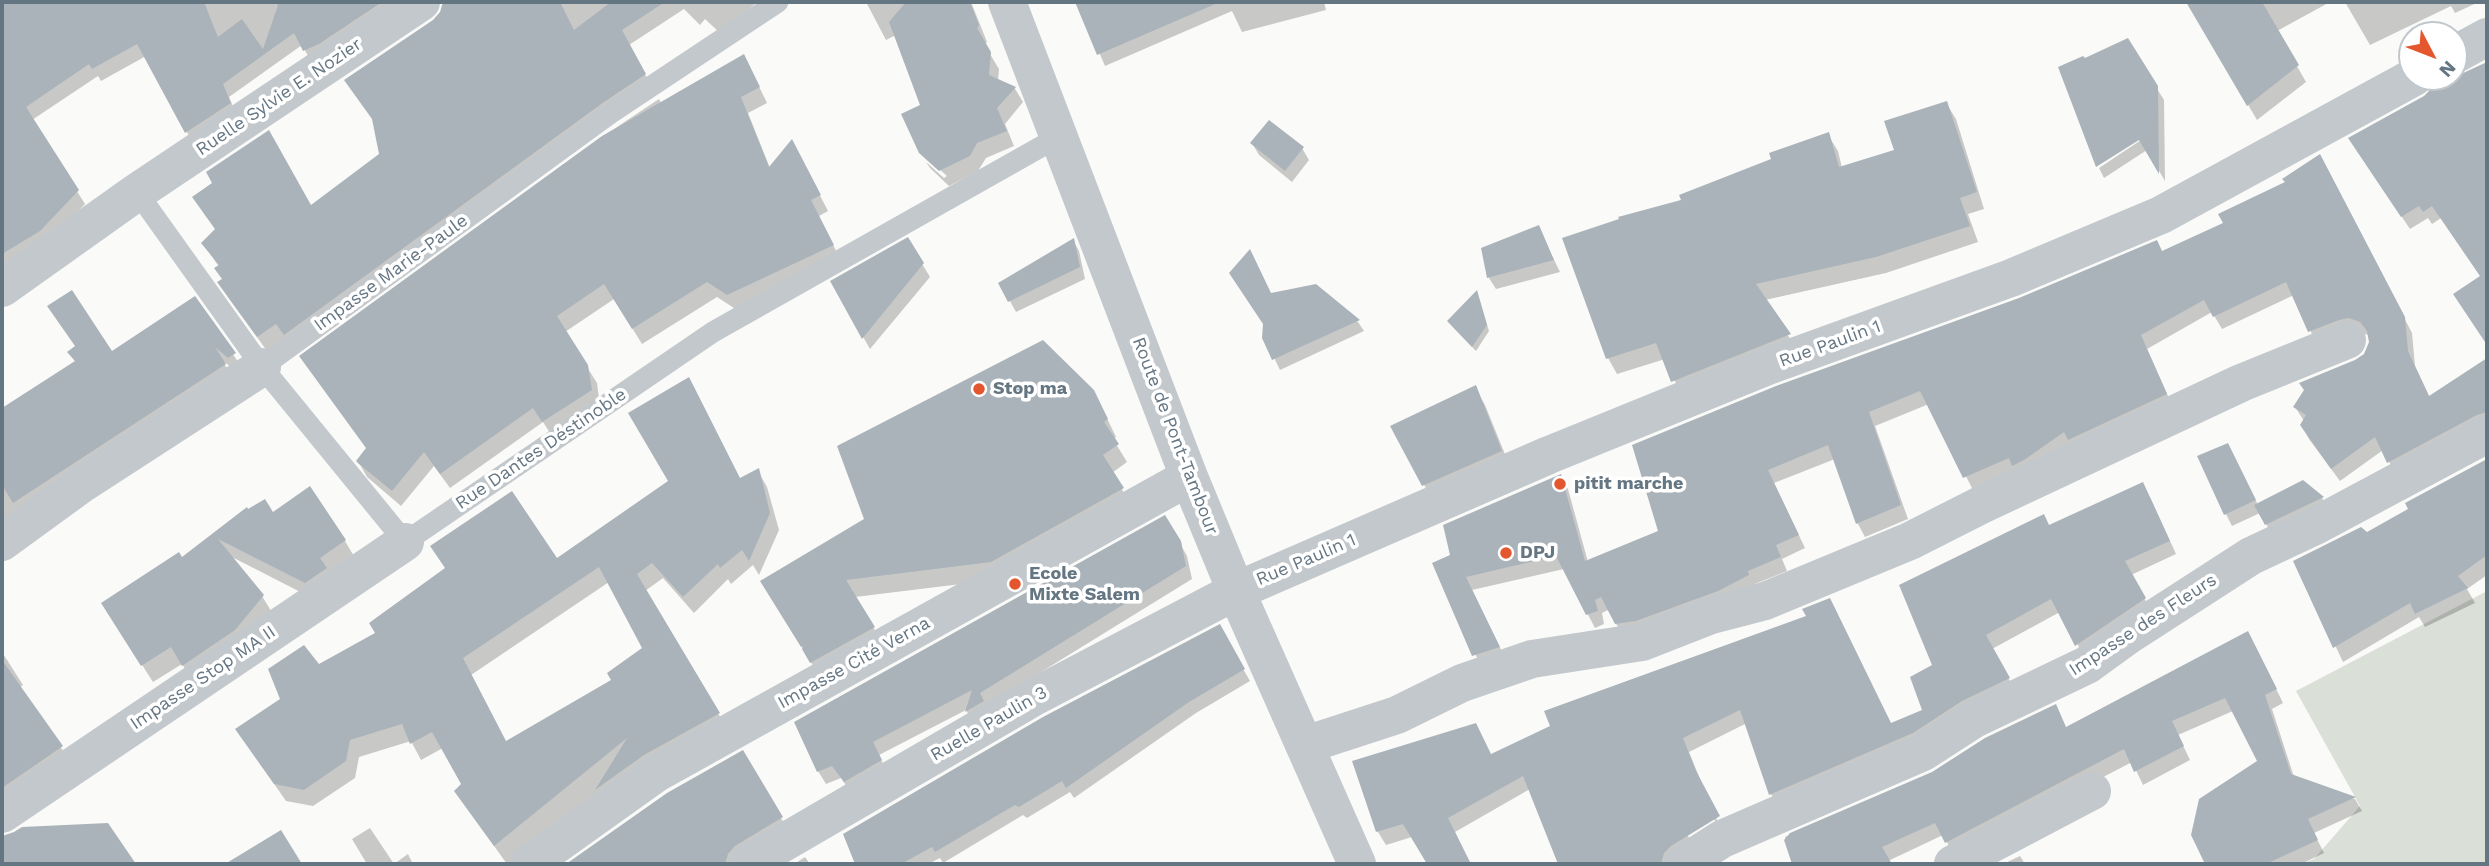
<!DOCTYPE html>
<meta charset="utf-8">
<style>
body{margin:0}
#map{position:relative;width:2489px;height:866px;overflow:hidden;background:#fafaf8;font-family:"Work Sans",sans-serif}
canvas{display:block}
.frame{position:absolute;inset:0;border:4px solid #657683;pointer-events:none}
.north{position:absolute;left:2398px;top:21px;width:70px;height:70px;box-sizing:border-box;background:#fff;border:2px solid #c1c8cd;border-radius:50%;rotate:132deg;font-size:19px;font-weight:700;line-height:28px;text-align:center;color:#657683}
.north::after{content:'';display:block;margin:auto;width:24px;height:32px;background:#e4572e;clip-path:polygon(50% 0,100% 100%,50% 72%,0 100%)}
</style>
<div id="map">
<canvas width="2489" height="866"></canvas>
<div class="frame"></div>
<div class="north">N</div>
</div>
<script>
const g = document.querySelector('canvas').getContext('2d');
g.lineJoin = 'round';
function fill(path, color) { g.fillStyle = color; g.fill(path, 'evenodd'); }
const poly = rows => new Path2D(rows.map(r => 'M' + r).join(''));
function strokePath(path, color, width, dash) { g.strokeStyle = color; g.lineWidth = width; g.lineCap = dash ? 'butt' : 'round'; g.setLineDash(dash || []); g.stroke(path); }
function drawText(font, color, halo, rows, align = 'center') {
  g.font = font + ' "Work Sans",sans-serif'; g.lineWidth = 7; g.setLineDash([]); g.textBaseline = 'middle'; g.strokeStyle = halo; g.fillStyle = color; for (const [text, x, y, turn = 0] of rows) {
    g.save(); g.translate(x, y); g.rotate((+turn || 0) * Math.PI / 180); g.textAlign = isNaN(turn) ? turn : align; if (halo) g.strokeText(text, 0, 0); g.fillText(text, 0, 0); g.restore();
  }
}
fill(poly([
 [2487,591,2487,864,2301,864,2314,859,2360,806,2296,691]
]), '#dadfd7');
fill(poly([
 [2,2,408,2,312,63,302,45,229,97,237,116,194,145,146,56,101,81,98,76,32,120,85,204,47,244,2,273],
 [444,2,757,2,721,34,705,19,700,25,684,9,629,45,653,89,267,351,228,297,219,267,203,243,216,230,203,212,311,207,381,155,434,21,443,12],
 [866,2,971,2,987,42,984,44,999,69,998,80,1014,87,1023,102,1005,124,1014,146,986,158,978,171,949,186,930,168,926,162,944,178,947,176,920,152,923,106,896,35,886,40],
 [1095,2,1324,2,1326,10,1242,32,1232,11,1105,66,1080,8],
 [2202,2,2330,2,2277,31,2306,82,2257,120,2192,9],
 [2345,2,2479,2,2455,13,2451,6,2370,45],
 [2084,61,2156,87,2164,100,2165,181,2147,150,2104,178,2099,168,2147,136],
 [2487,64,2487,344,2463,308,2481,277,2441,218,2432,224,2428,218,2410,229,2358,152,2465,76],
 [752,72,767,103,748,113,770,168,800,157,828,211,819,216,841,261,737,310,717,297,642,344,614,299,565,332,597,383,600,406,552,436,543,422,450,488,434,466,401,506,367,477,358,461,367,449,302,356,620,125,659,99,662,105],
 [1946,103,1956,119,1984,209,1968,214,1978,242,1886,273,1765,300,1798,351,1682,397,1665,359,1617,374,1608,358,1683,201,1828,135,1838,151,1842,168,1896,151],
 [1252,143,1302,148,1309,160,1292,182,1259,155],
 [2327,170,2412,333,2415,366,2430,398,2487,360,2487,427,2396,475,2383,450,2340,481,2309,439,2302,426,2304,421,2295,407,2366,354,2370,344,2368,335,2358,331,2317,345,2294,295,2222,329,2212,312,2147,349,2173,407,1973,490,1929,404,1875,426,1908,519,1865,537,1858,524,1835,459,1774,483,1805,548,1782,559,1787,571,1624,637,1608,610,1602,613,1604,624,1595,628,1564,569,1472,590,1506,660,1482,669,1435,563,1452,556,1560,476,1568,489,1588,562,1660,532,1634,446,2163,253,2226,224],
 [1538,227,1560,272,1496,289,1489,278,1483,249],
 [907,239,930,277,870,349,832,282],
 [1073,240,1079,251,1085,279,1016,312,1000,283],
 [1316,286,1358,322,1364,331,1280,370,1264,337,1271,295],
 [1479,298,1489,331,1476,351,1453,327],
 [195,299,243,369,237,372,222,360,234,380,2,519,2,404,4,408,76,363,69,352,112,353],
 [1475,388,1485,405,1511,469,1434,503,1392,426],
 [1103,410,1116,437,1113,439,1127,462,1112,473,1132,506,1002,579,855,597,884,645,821,679,763,581],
 [2234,457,2258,505,2322,498,2329,509,2273,536,2260,513,2232,526,2226,514],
 [2487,461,2487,575,2467,589,2475,603,2425,627,2419,617,2343,662,2295,561,2367,534,2411,510,2407,503],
 [758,471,767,487,779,530,759,575,753,565,731,584,728,579,694,613,663,578,645,591,728,730,524,864,507,864,466,807,456,791,463,784,443,748,421,760,411,741,359,757,355,778,313,806,286,801,247,745,283,700,319,667],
 [609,582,644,649,613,681,506,743,471,675],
 [2150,497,2176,554,2131,575,2152,612,2085,658,2060,612,1992,649,2016,692,1778,807,1771,794,1747,723,1689,752,1719,825,1672,774,1658,784,1695,848,1674,864,1560,864,1530,789,1455,832,1470,864,1434,864,1427,848,1412,837,1386,845,1378,832,1354,762,1491,756,1809,617,1891,725,1924,711,1934,665,2050,527],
 [246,510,273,515,345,541,355,558,316,600,230,556,262,596,273,614,194,682,182,664,153,682,114,621,182,560],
 [1165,518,1187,556,1192,579,986,706,974,724,966,710,879,755,888,774,852,794,841,778,826,784,818,771],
 [1219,627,1250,681,1196,713,1074,798,1070,792,1027,818,1023,815,943,863,940,858,928,864,857,864,845,834],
 [2255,646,2283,703,2272,709,2294,777,2355,799,2362,811,2314,833,2324,853,2301,864,2207,864,2193,835,2259,762,2233,711,2178,735,2190,760,2143,785,2132,762,1954,855,1943,835,1888,861,1890,864,1794,864,1785,837,1933,774,2066,728],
 [2,652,23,685,19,688,71,762,2,809],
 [742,753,790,833,740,864,569,864,668,794],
 [107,824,134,864,2,864,2,837],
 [370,828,394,864,408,854,413,864,367,864,352,839],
 [2020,856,2025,864,2003,864],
 [805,857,810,864,794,864]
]), '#0003');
fill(poly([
 [2,2,204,2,218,37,242,19,263,49,278,5,276,2,382,2,319,44,303,51,294,33,223,84,231,103,185,133,137,44,92,69,89,64,26,107,79,190,40,231,2,254],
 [443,2,560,2,574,30,611,2,665,2,622,30,646,74,604,102,284,335,276,324,257,337,217,282,222,279,214,268,219,265,201,243,215,229,192,197,212,183,206,172,269,130,311,205,379,154,372,119,344,80,433,20,440,12],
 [906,2,970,2,979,25,977,28,991,52,989,75,1016,87,997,108,1007,131,977,143,970,156,939,171,919,153,901,114,920,105,889,22],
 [1075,2,1220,2,1097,55],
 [2186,2,2262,2,2299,65,2247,106],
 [2128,38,2158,86,2159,174,2139,140,2096,167,2058,67,2083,56,2085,58],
 [744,54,760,87,741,97,769,167,792,139,821,195,811,200,834,245,727,295,707,282,632,329,604,284,557,316,588,365,592,390,542,422,533,408,440,474,424,452,392,491,359,464,356,461,366,448,299,356,602,136],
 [2487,62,2487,345,2453,294,2480,276,2432,206,2423,212,2419,206,2401,217,2348,138,2424,96,2433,87],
 [1947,101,1977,192,1960,198,1970,226,1876,257,1756,284,1791,334,1671,382,1656,343,1606,359,1562,238,1619,219,1618,217,1681,200,1679,195,1771,159,1769,153,1829,132,1839,167,1894,150,1884,121],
 [1269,120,1304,147,1285,171,1250,143],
 [2320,154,2405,317,2408,351,2429,396,2487,358,2487,412,2477,415,2387,463,2375,437,2331,469,2300,425,2306,415,2293,407,2304,390,2299,383,2355,360,2364,354,2369,342,2367,331,2360,322,2349,318,2339,320,2308,332,2286,282,2213,317,2204,300,2141,335,2167,394,2068,440,2064,432,2024,460,2012,466,2009,458,1963,478,1920,391,1869,412,1901,505,1856,524,1828,445,1768,470,1799,535,1776,545,1781,557,1748,571,1749,575,1718,591,1636,621,1615,624,1601,597,1595,600,1598,611,1586,615,1556,556,1466,577,1500,647,1472,656,1432,563,1450,555,1443,525,1561,474,1585,561,1658,531,1632,445,1776,386,2019,298,2157,240,2162,251,2223,223,2218,214,2285,182,2282,179],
 [1539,225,1554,260,1487,278,1481,248],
 [908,237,924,263,862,339,830,281],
 [1074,238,1080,267,1008,302,998,283],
 [1250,249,1271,293,1316,284,1360,320,1272,360,1262,338,1263,324,1229,273],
 [72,290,112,351,195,296,236,353,228,358,215,347,226,364,13,503,2,485,2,408,75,361,67,352,75,346,47,306],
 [1477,290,1487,325,1472,347,1447,321],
 [1043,340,1094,390,1108,419,1104,422,1119,444,1103,455,1124,488,991,562,846,580,875,627,810,663,802,649,803,646,801,647,760,581,864,519,837,446],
 [689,377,740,478,759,468,770,513,749,561,742,550,720,568,718,564,683,597,652,563,637,574,720,713,644,755,595,790,627,738,494,846,454,791,461,784,432,732,410,744,402,724,350,740,346,761,304,790,274,784,235,729,280,699,268,669,304,645,319,664,375,633,369,623,445,568,430,546,512,491,557,558,668,481,628,413],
 [599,567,642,648,607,673,611,680,506,741,463,658],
 [1476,385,1502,451,1422,486,1390,426],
 [2228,443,2256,500,2224,515,2197,456],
 [2487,459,2487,555,2458,576,2468,588,2415,614,2410,603,2333,648,2293,561,2361,527,2367,532,2408,509,2405,503],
 [2303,480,2324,497,2265,525,2254,505],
 [2143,482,2170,541,2125,561,2146,598,2075,646,2051,599,1986,635,2010,678,1962,701,1913,733,1769,795,1740,710,1683,738,1696,771,1720,816,1671,846,1664,853,1661,864,1558,864,1523,776,1448,818,1471,864,1427,864,1403,824,1376,832,1352,761,1476,723,1491,754,1550,726,1544,711,1806,616,1802,609,1830,598,1891,723,1922,710,1910,677,1932,665,1899,585,2044,514,2049,525],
 [310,486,346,540,320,558,327,568,305,583,218,539,264,595,235,630,182,666,171,647,141,666,101,603,179,552,182,557,247,507,248,509,265,499,273,512],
 [1165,515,1181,541,1186,566,980,693,984,701,965,712,972,690,873,742,882,760,844,782,832,766,817,772,794,722],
 [1220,624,1245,669,1189,702,1066,788,1062,781,1019,807,1015,805,935,852,932,847,901,864,855,864,843,834,1043,717],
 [2248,631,2277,689,2265,695,2291,774,2356,797,2308,819,2318,840,2266,864,2205,864,2191,835,2199,799,2257,761,2225,698,2172,721,2184,746,2134,772,2124,749,1945,843,1935,823,1882,847,1892,864,1792,864,1784,840,1790,833,1932,772,1985,738,2056,704,2066,727],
 [2,660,63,746,2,788],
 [743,750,783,817,735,846,728,854,725,864,566,864,667,793],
 [108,823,136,864,2,864,2,836,14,832,22,827],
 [281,830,302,864,225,864]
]), '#aab3b9');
strokePath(poly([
 [137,192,262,367,405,542,713,332,1060,136],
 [262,367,611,113,778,2]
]), '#c3c8cc', 21);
strokePath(poly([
 [1007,2,1189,477,1236,591,1357,864],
 [2454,55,2487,37],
 [2,288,137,192,421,2],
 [2,542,83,483,262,367],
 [1305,745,1397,715,1462,683,1532,659,1642,642,1711,615,1765,601,1910,541,1981,505,2241,383,2347,340],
 [2,814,405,542],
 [529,864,655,774,1189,477],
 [747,864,1032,698,1236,591,1549,455,1768,366,2011,278,2161,215,2414,77],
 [1683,864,1722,839,1923,752,1974,719,2087,665,2127,636,2251,556,2317,525,2487,434],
 [1953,864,2092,791]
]), '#c3c8cc', 38);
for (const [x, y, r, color] of [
 [979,389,7,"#e4572e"],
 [1560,484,7,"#e4572e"],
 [1506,553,7,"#e4572e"],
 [1015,584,7,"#e4572e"]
]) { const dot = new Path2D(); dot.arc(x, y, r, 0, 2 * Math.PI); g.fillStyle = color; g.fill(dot); strokePath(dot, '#fff', 2.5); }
drawText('18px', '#657683', '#fff', [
 ["Ruelle Sylvie E. Nozier",279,97,-34],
 ["Impasse Marie-Paule",391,273,-36],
 ["Rue Paulin 1",1830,344,-20],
 ["Route de Pont-Tambour",1175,436,69],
 ["Rue Dantes Déstinoble",541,449,-34],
 ["Rue Paulin 1",1306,560,-23],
 ["Impasse des Fleurs",2143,625,-33],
 ["Impasse Cité Verna",854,663,-29],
 ["Impasse Stop MA II",203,678,-34],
 ["Ruelle Paulin 3",989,724,-30]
]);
drawText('bold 18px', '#657683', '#fff', [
 ["Stop ma",993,389],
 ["pitit marche",1574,484],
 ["DPJ",1520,553],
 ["Ecole",1029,574],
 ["Mixte Salem",1029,595]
], 'left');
</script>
